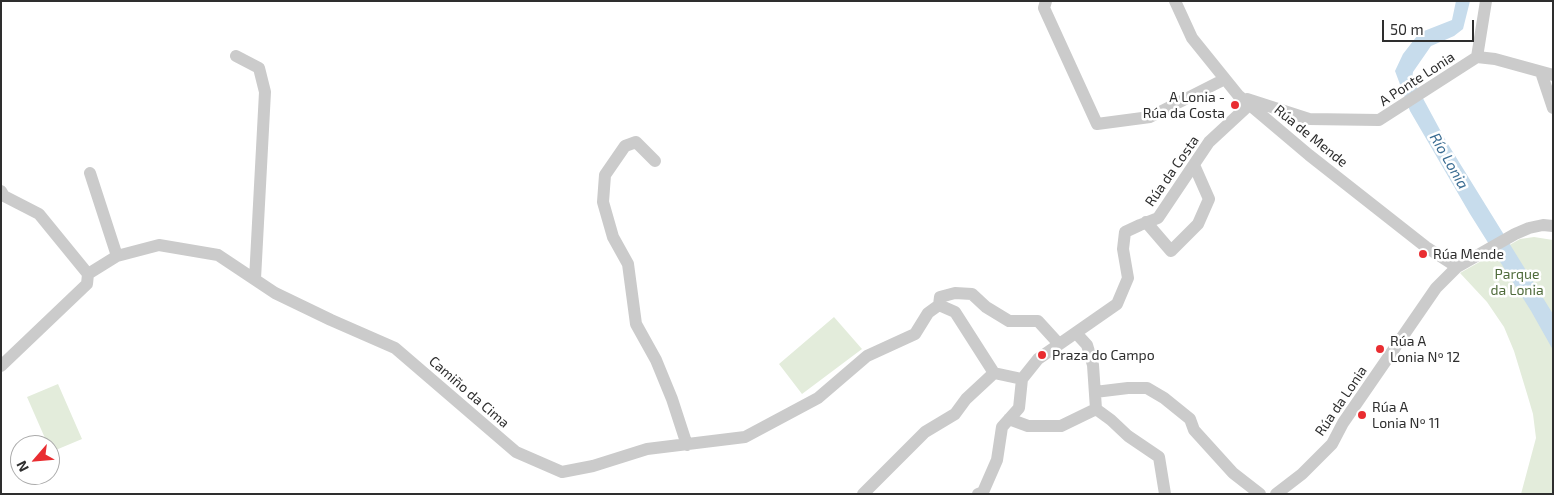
<!DOCTYPE html>
<meta charset="utf-8">
<style>
body{margin:0}
#map{position:relative;width:1554px;height:495px;overflow:hidden;background:#fff;font-family:"Exo 2",sans-serif}
canvas{display:block}
.frame{position:absolute;inset:0;border:2px solid #2e2e2e;pointer-events:none}
.north{position:absolute;left:10px;top:435px;width:50px;height:50px;box-sizing:border-box;background:#fff;border:1px solid #ababab;border-radius:50%;rotate:243deg;font-size:14px;font-weight:700;line-height:20px;text-align:center;color:#2e2e2e}
.north::after{content:'';display:block;margin:auto;width:18px;height:22px;background:#e92d31;clip-path:polygon(50% 0,100% 100%,50% 72%,0 100%)}
.scale{position:absolute;left:1382px;top:20px;width:92px;height:22px;box-sizing:border-box;border:2px solid #2e2e2e;border-top:0;padding-left:6px;font-size:15px;line-height:18px;white-space:nowrap;color:#2e2e2e;-webkit-text-stroke:4px #fff;paint-order:stroke}
</style>
<div id="map">
<canvas width="1554" height="495"></canvas>
<div class="frame"></div>
<div class="north">N</div>
<div class="scale">50 m</div>
</div>
<script>
const g = document.querySelector('canvas').getContext('2d');
g.lineJoin = 'round';
function fill(path, color) { g.fillStyle = color; g.fill(path, 'evenodd'); }
const poly = rows => new Path2D(rows.map(r => 'M' + r).join(''));
function strokePath(path, color, width, dash) { g.strokeStyle = color; g.lineWidth = width; g.lineCap = dash ? 'butt' : 'round'; g.setLineDash(dash || []); g.stroke(path); }
function drawText(font, color, halo, rows, align = 'center') {
  g.font = font + ' "Exo 2",sans-serif'; g.lineWidth = 5; g.setLineDash([]); g.textBaseline = 'middle'; g.strokeStyle = halo; g.fillStyle = color; for (const [text, x, y, turn = 0] of rows) {
    g.save(); g.translate(x, y); g.rotate((+turn || 0) * Math.PI / 180); g.textAlign = isNaN(turn) ? turn : align; if (halo) g.strokeText(text, 0, 0); g.fillText(text, 0, 0); g.restore();
  }
}
fill(poly([
 [1534,237,1553,240,1553,494,1521,494,1536,438,1533,414,1528,397,1514,351,1504,327,1487,302,1460,273,1520,239],
 [834,317,862,349,802,394,779,364],
 [58,384,82,439,51,452,50,445,48,445,27,397]
]), '#e3ecdb');
fill(poly([
 [1456,1,1470,1,1463,29,1454,36,1431,46,1413,72,1412,78,1446,141,1553,314,1553,350,1531,311,1470,214,1410,111,1395,71,1403,54,1417,36,1424,31,1452,20]
]), '#c7dcec');
strokePath(poly([
 [1046,1,1044,8,1097,124,1150,117,1225,79],
 [1175,1,1192,38,1238,95,1309,155,1426,247,1457,267],
 [236,56,259,68,265,92,255,279],
 [1477,57,1486,1],
 [1541,72,1553,108],
 [1247,99,1309,119,1379,120,1477,57,1495,59,1553,75],
 [655,161,636,142,625,146,605,175,603,202,613,237,628,264,636,324,656,360,672,399,687,445],
 [90,173,117,256],
 [1,191,4,196,39,214,88,274],
 [1146,222,1171,251,1198,224,1209,199,1194,165],
 [88,274,117,256,159,245,218,255,275,293,331,320,395,348,516,452,562,472,593,466,647,449,745,437,818,398,867,356,915,334,928,313,939,305],
 [939,305,940,297,955,293,972,294,986,307,1009,321,1038,321,1059,344],
 [939,305,955,312,994,373,1022,379],
 [1076,333,1087,345,1093,365,1096,409,1111,420,1128,436,1159,457,1165,494],
 [1,366,87,284,88,274],
 [1022,379,1038,359,1117,304,1128,278,1123,249,1125,232,1140,225,1158,218,1209,142,1249,105],
 [1095,392,1128,388,1147,388,1164,398,1190,419,1194,430,1233,473,1260,494],
 [1009,419,1028,426,1061,426,1096,409],
 [863,494,925,432,955,414,966,399,994,373],
 [978,494,983,492,997,460,1002,427,1019,408,1022,379],
 [1276,494,1302,474,1332,444,1343,423,1436,288,1457,267,1515,234,1529,228,1543,225,1553,226]
]), '#cbcbcb', 12);
for (const [x, y, r, color] of [
 [1235,105,5,"#e92d31"],
 [1423,254,5,"#e92d31"],
 [1380,349,5,"#e92d31"],
 [1042,355,5,"#e92d31"],
 [1362,415,5,"#e92d31"]
]) { const dot = new Path2D(); dot.arc(x, y, r, 0, 2 * Math.PI); g.fillStyle = color; g.fill(dot); strokePath(dot, '#fff', 2); }
drawText('14px', '#2e2e2e', '#fff', [
 ["A Ponte Lonia",1417,79,-33],
 ["Rúa de Mende",1311,136,39],
 ["Rúa da Costa",1172,171,-55],
 ["Camiño da Cima",469,392,41],
 ["Rúa da Lonia",1341,401,-56]
]);
drawText('14px', '#2e2e2e', '#fff', [
 ["A Lonia -",1225,97,"right"],
 ["Rúa da Costa",1225,113,"right"],
 ["Rúa Mende",1433,254],
 ["Rúa A",1390,341],
 ["Lonia Nº 12",1390,357],
 ["Praza do Campo",1052,355],
 ["Rúa A",1372,407],
 ["Lonia Nº 11",1372,423]
], 'left');
drawText('14px', '#4f6b3b', '#fff', [
 ["Parque",1517,274],
 ["da Lonia",1517,290]
]);
drawText('italic 15px', '#3a6c92', '#fff', [
 ["Río Lonia",1449,161,60]
]);
</script>
